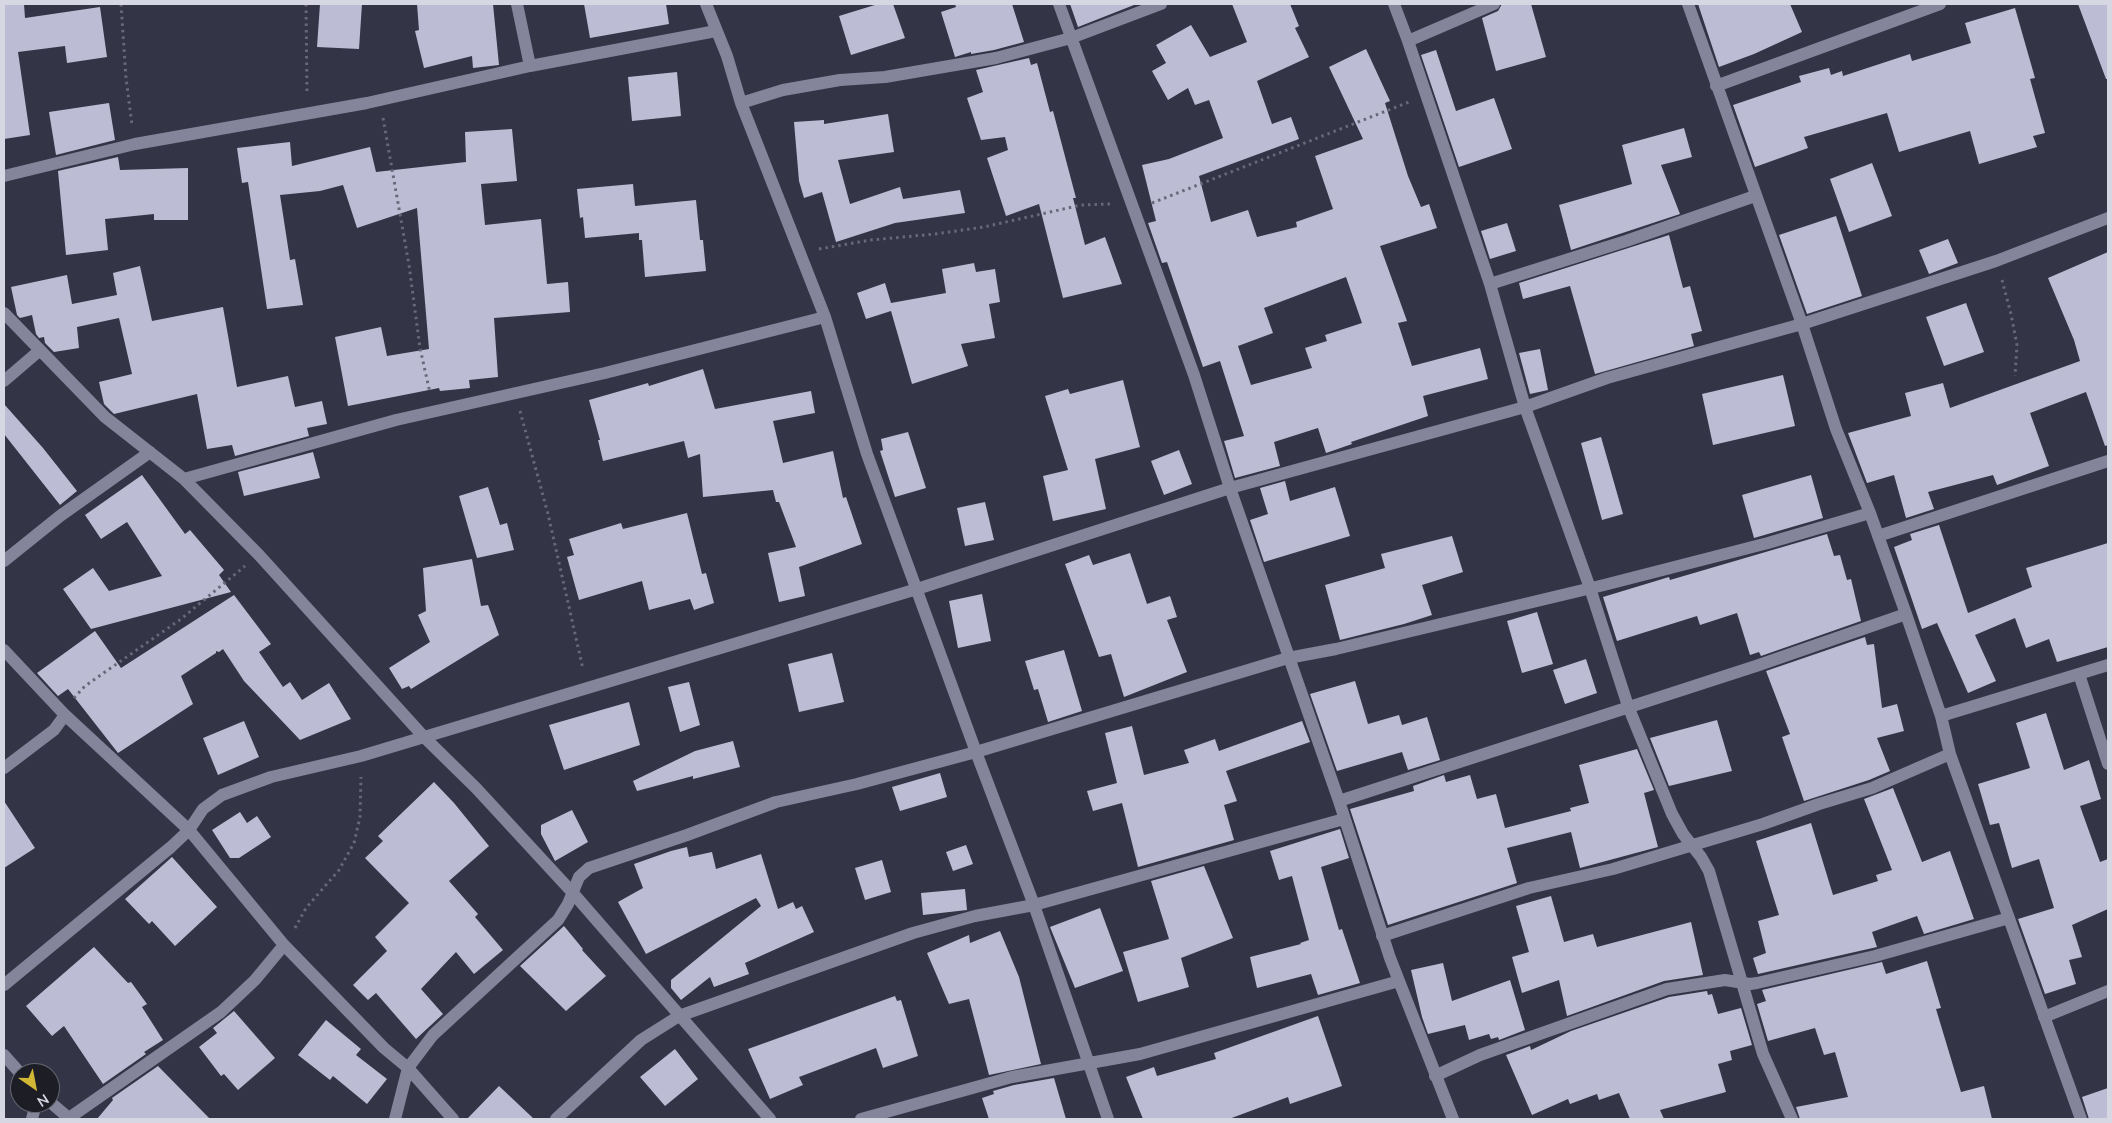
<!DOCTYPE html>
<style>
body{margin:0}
#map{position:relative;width:2112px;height:1123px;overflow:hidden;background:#343447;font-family:"Nunito Sans",sans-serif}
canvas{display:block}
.frame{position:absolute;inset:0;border:5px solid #d7d7e3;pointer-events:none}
.north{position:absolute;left:10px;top:1063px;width:50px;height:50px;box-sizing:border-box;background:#1d1d26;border:1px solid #676772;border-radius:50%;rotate:147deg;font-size:14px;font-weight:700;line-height:20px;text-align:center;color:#d7d7e3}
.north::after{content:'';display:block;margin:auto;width:18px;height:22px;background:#d1b736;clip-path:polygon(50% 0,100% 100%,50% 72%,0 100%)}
</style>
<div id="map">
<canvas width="2112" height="1123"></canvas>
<div class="frame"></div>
<div class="north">N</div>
</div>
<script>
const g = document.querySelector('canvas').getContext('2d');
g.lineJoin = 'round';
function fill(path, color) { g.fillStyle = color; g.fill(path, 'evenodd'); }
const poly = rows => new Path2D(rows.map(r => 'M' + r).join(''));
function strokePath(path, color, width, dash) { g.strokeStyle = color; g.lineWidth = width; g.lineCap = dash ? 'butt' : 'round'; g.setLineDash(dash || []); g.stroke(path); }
fill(poly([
 [4,4,24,4,25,18,100,7,107,57,67,63,65,46,18,52,30,135,4,139],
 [320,4,362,4,359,49,317,47],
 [417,4,493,4,499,65,473,68,472,56,424,68,415,31,419,30],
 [584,4,666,4,669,24,590,38],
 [878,4,893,4,905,38,851,55,839,16],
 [955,4,1012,4,1024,42,994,50,971,54,971,52,955,57,941,12,956,7],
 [1070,4,1134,4,1134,5,1078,27],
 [1232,4,1290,4,1299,26,1295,28,1309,57,1257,81,1272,124,1291,117,1299,139,1199,176,1211,222,1248,210,1257,237,1297,227,1296,222,1333,209,1315,156,1363,139,1329,67,1366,49,1390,101,1385,103,1408,176,1421,207,1429,204,1437,228,1380,246,1407,321,1398,323,1412,366,1480,348,1488,379,1423,396,1428,416,1351,442,1352,444,1329,452,1326,453,1318,428,1274,442,1280,466,1235,478,1224,441,1244,436,1220,361,1203,367,1167,262,1162,263,1148,223,1156,221,1142,165,1169,159,1223,138,1209,100,1195,105,1188,88,1168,100,1152,71,1166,63,1156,45,1191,25,1210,57,1247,42],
 [1346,277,1362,323,1325,335,1327,341,1305,348,1312,368,1251,385,1238,346,1273,333,1264,308],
 [1502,4,1531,4,1546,57,1496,71,1482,18,1498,11],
 [1698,4,1790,4,1802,32,1754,54,1719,67],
 [2078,4,2108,4,2108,79,2106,79],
 [2015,8,2035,78,2030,79,2045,133,2033,136,2037,147,1979,164,1970,131,1899,152,1887,113,1804,137,1808,148,1755,167,1733,105,1801,82,1799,76,1829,68,1831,75,1842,71,1843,76,1910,54,1912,61,1971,43,1965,23],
 [1436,50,1456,111,1494,98,1512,149,1459,167,1421,55],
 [1029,58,1031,65,1037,63,1050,112,1053,111,1076,198,1073,198,1085,245,1105,237,1122,284,1063,298,1039,204,1006,216,987,158,1008,150,1005,137,981,140,967,98,983,92,976,70],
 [677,72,681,116,632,121,628,77],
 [109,103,115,140,56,155,49,112],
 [888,114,894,152,838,160,850,204,900,187,903,199,960,190,965,213,895,223,836,242,822,192,804,198,799,181,794,122,824,120,824,124],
 [1684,128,1692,157,1661,165,1680,214,1571,250,1559,205,1632,184,1622,145],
 [512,129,517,181,481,184,485,225,541,219,547,284,568,282,570,312,494,318,498,377,469,380,470,388,440,391,439,388,348,406,335,337,381,327,387,356,429,349,417,208,357,228,343,185,320,191,280,195,290,260,295,259,303,305,267,309,248,182,242,183,237,148,290,142,292,166,370,147,376,172,466,162,465,132],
 [118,157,120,170,188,168,188,220,154,220,154,214,105,219,108,250,66,255,58,171],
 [1872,163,1892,216,1849,232,1830,179],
 [633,184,635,206,696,200,700,240,703,240,706,271,645,277,642,240,639,240,639,233,585,238,583,217,580,218,577,189],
 [1836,216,1862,296,1807,314,1779,235],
 [1507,223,1516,251,1490,259,1481,231],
 [1669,235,1683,288,1690,286,1702,331,1691,334,1694,346,1595,374,1570,286,1523,299,1519,283],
 [1948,239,1958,263,1929,274,1919,250],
 [2108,252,2108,445,2105,446,2086,392,2030,413,2049,466,1997,485,1993,475,1928,492,1934,509,1906,518,1894,475,1867,483,1848,433,1911,416,1905,393,1943,383,1950,408,2080,361,2074,340,2048,278],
 [974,263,976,272,995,269,1000,302,989,304,995,338,961,344,968,366,912,384,891,311,866,319,857,293,885,283,891,303,946,293,942,269],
 [140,266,152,321,223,307,237,387,288,376,295,407,322,401,327,424,307,428,309,436,235,456,232,445,207,449,197,394,114,414,104,404,99,382,132,374,119,318,77,327,79,348,54,352,45,343,44,337,39,338,36,334,32,315,20,318,17,315,11,287,67,275,72,304,117,295,113,273],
 [1966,303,1984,352,1944,366,1926,317],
 [1540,349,1548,390,1530,394,1519,353],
 [703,369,715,409,811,391,815,413,773,421,783,463,833,451,843,498,846,497,862,544,799,567,805,596,779,602,768,553,796,547,779,502,776,502,773,490,703,497,700,454,688,458,684,441,603,461,598,440,600,440,589,400,648,383,649,386],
 [1783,375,1795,426,1713,445,1702,394],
 [1123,380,1140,447,1095,459,1106,509,1053,521,1043,476,1068,470,1045,396,1068,389,1070,394],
 [4,404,43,448,77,491,60,505,4,434],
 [908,432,926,488,895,497,880,451,883,450,881,439],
 [1601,437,1623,514,1602,520,1581,443],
 [1179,450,1192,484,1164,495,1151,461],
 [313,452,320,478,244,496,238,472],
 [142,475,185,534,190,530,224,570,219,575,231,592,91,629,63,589,93,568,109,591,162,576,127,522,101,539,85,515],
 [1811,475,1823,518,1754,538,1742,495],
 [1285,481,1290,501,1335,487,1350,536,1264,562,1250,520,1268,514,1260,488],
 [488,487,500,525,507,523,514,550,477,558,459,496],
 [985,502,994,540,965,546,957,508],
 [687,513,702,574,706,573,714,603,694,610,690,599,649,610,642,581,579,600,567,557,574,555,569,539,621,523,623,529],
 [1939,525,1968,613,2032,587,2026,568,2108,543,2108,647,2057,662,2049,639,2026,648,2015,618,1975,635,1996,681,1968,693,1937,623,1922,629,1894,547,1912,540,1910,534],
 [1827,534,1834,556,1840,555,1847,580,1851,579,1861,621,1761,656,1759,652,1750,655,1737,613,1700,625,1697,616,1617,641,1603,597,1669,577,1670,580],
 [1452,536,1463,572,1422,585,1432,615,1404,624,1340,640,1325,585,1385,568,1381,554],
 [1130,553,1147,604,1170,596,1177,617,1167,620,1187,672,1124,697,1111,654,1099,657,1065,564,1089,555,1093,565],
 [472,559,481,606,488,605,499,635,411,689,409,686,402,689,389,668,430,642,418,615,426,611,423,568],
 [982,594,991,641,958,648,949,601],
 [234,595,271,644,259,652,283,687,290,682,302,700,329,683,351,719,300,740,244,681,223,649,219,652,216,651,216,653,181,676,193,704,118,753,68,689,58,696,37,673,95,631,121,668],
 [1537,612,1553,664,1522,673,1507,621],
 [1865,637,1867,645,1874,644,1882,708,1897,704,1904,731,1877,738,1890,771,1869,780,1804,801,1782,737,1790,734,1766,671],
 [1064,650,1082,711,1048,722,1038,689,1034,690,1025,661],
 [832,653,844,702,799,712,788,664],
 [1586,659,1597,693,1565,704,1553,670],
 [1355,681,1368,724,1399,715,1402,725,1427,717,1440,760,1408,770,1402,752,1337,771,1310,694],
 [689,682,700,725,680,732,668,687],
 [629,702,640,745,564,770,549,725],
 [2046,713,2064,770,2089,760,2101,799,2080,806,2100,862,2108,859,2108,909,2072,925,2082,957,2069,960,2076,984,2045,994,2018,919,2054,908,2039,859,2012,868,1999,823,1990,825,1978,784,2030,768,2016,723],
 [1717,720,1732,771,1669,786,1650,738],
 [244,721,259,757,218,775,203,738],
 [1302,721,1310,742,1226,771,1237,801,1224,805,1234,840,1138,867,1122,803,1093,811,1087,791,1117,783,1105,733,1132,726,1144,775,1189,763,1184,750,1215,739,1219,751],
 [733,741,740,767,693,779,693,776,637,791,633,781,695,751],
 [1637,749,1654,790,1644,793,1658,847,1580,868,1571,832,1507,848,1517,883,1388,925,1350,809,1414,791,1413,786,1444,775,1446,782,1470,775,1477,799,1496,794,1505,828,1571,811,1570,808,1589,803,1579,765],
 [940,773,947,797,900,811,892,787],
 [434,782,454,803,489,846,449,881,478,914,475,917,503,950,474,974,456,952,421,989,443,1014,416,1039,376,993,368,1000,353,985,387,951,375,937,409,903,365,858,383,841,378,836],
 [1893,788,1922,862,1950,851,1974,919,1924,934,1917,916,1872,932,1877,947,1758,974,1753,958,1766,953,1758,921,1779,915,1756,841,1811,823,1833,895,1878,881,1876,875,1892,870,1864,799],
 [4,801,35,848,4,868],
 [572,810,588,842,555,861,541,834,541,825],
 [240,812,247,823,257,816,271,837,239,858,230,858,212,830],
 [1340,829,1349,858,1321,867,1339,930,1342,929,1360,983,1318,995,1311,974,1257,988,1250,957,1301,944,1300,943,1309,940,1292,876,1279,880,1270,851],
 [966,845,973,864,953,871,946,852],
 [687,847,689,857,712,852,716,869,761,854,778,909,793,902,796,909,802,906,814,932,745,963,749,974,714,987,710,977,681,1000,671,988,671,980,761,906,756,898,646,954,618,902,643,888,634,864,671,851],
 [172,857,217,907,175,946,152,921,149,924,125,899],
 [882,860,891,892,865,900,855,868],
 [1204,866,1233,938,1181,958,1189,987,1138,1002,1123,952,1169,939,1151,881],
 [965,889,967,910,923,915,921,893],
 [1551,896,1564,942,1593,934,1597,947,1691,922,1703,975,1664,981,1567,1016,1559,980,1522,993,1512,957,1529,952,1516,906],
 [1100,908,1123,971,1075,988,1050,927],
 [564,926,583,949,582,950,606,976,566,1011,520,966],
 [1000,931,1019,977,1041,1064,989,1075,969,999,949,1004,927,953,969,935,970,943],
 [94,947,128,983,131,982,147,1004,142,1007,163,1040,144,1052,146,1054,103,1084,64,1026,52,1036,26,1006],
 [1927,961,1941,1008,1936,1009,1961,1092,1984,1086,1992,1119,1800,1119,1796,1107,1848,1097,1835,1052,1824,1055,1815,1028,1768,1041,1757,1004,1766,1001,1762,990,1882,962,1886,974],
 [1443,963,1452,1001,1510,980,1525,1030,1499,1040,1498,1037,1491,1039,1489,1034,1469,1040,1465,1025,1428,1034,1422,1017,1411,970],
 [1707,991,1708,995,1712,994,1718,1014,1741,1008,1752,1045,1730,1051,1732,1060,1718,1064,1726,1092,1660,1110,1664,1119,1630,1119,1619,1093,1599,1100,1597,1094,1570,1104,1568,1099,1532,1115,1506,1055,1530,1046,1531,1050,1571,1031,1669,997],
 [895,996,897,1001,901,1000,918,1056,883,1068,876,1048,799,1077,803,1085,770,1099,748,1049],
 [234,1011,275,1058,238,1090,224,1074,221,1076,199,1047,217,1033,213,1028],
 [1318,1016,1342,1086,1290,1104,1288,1097,1229,1119,1143,1119,1126,1077,1154,1067,1157,1076,1216,1059,1214,1053],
 [326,1020,361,1049,356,1055,387,1079,367,1104,333,1076,330,1080,298,1055],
 [675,1049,698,1079,665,1106,640,1077],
 [158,1066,210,1119,97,1119,113,1100,112,1098],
 [1054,1078,1066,1119,989,1119,982,1098,994,1094,993,1091,1014,1085],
 [499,1086,534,1119,467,1119],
 [2108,1088,2108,1119,2089,1119,2082,1097]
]), '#bcbcd4');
strokePath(poly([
 [121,4,126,78,132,125],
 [306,4,307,93],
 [383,118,409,265,420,348,430,393],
 [1152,203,1409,102],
 [819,249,871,240,935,234,984,227,1081,205,1111,204],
 [2002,280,2011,314,2017,345,2015,376],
 [520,411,548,514,583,669],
 [74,698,85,686,181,619,245,566],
 [295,928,306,908,339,870,354,843,360,817,361,777]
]), '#686879', 3, [2.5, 4]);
strokePath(poly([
 [517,4,530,66],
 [706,4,727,56,741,103,825,317,867,454,976,752,1034,905,1108,1119],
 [1059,4,1194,375,1230,488,1339,801,1390,958,1453,1119],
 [1394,4,1408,41,1490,284,1525,407,1590,588,1628,706,1672,814,1683,834,1701,857,1709,871,1763,1054,1792,1119],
 [1688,4,1802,324,1836,429,1870,513,1906,614,1941,716,1950,754,2081,1119],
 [1408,41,1494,4],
 [1716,86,1940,4],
 [741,103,783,90,840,80,885,77,996,58,1071,38,1161,4],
 [4,176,135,144,367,103,530,66,716,31],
 [1490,284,1626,241,1755,196],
 [4,313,105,417,184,479,259,555,424,737,476,788,572,892,770,1119],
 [4,381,39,351],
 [184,479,396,420,605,373,825,317],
 [1878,536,2108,461],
 [4,561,60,516,150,452],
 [4,650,65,715,189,830,284,945,384,1048,408,1068,453,1119],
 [2079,674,2108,764],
 [1941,716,2108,665],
 [4,768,54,730,65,715],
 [1339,801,1756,666,1906,614],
 [1382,936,1529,888,1613,869,1763,824,1819,804,1872,788,1950,754],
 [4,985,171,847,189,830,203,809,222,795,271,777,361,756,917,589,1230,488,1525,407,1607,378,1802,324,1996,261,2108,218],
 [2044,1017,2108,991],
 [4,1055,20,1073],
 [1435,1076,1480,1055,1667,989,1725,980,1750,984,1757,983,1875,956,2009,918],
 [50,1102,70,1119],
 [69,1118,221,1012,255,980,284,945],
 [32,1119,36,1103],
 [395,1119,408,1068,433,1035,558,920,568,904,579,877,589,868,687,835,776,802,857,784,976,752,1288,658,1336,649,1604,585,1768,543,1870,513],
 [556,1119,641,1040,679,1016,913,933,975,916,1034,905,1344,819],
 [861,1119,1012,1077,1140,1054,1399,981]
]), '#84849a', 12);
</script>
